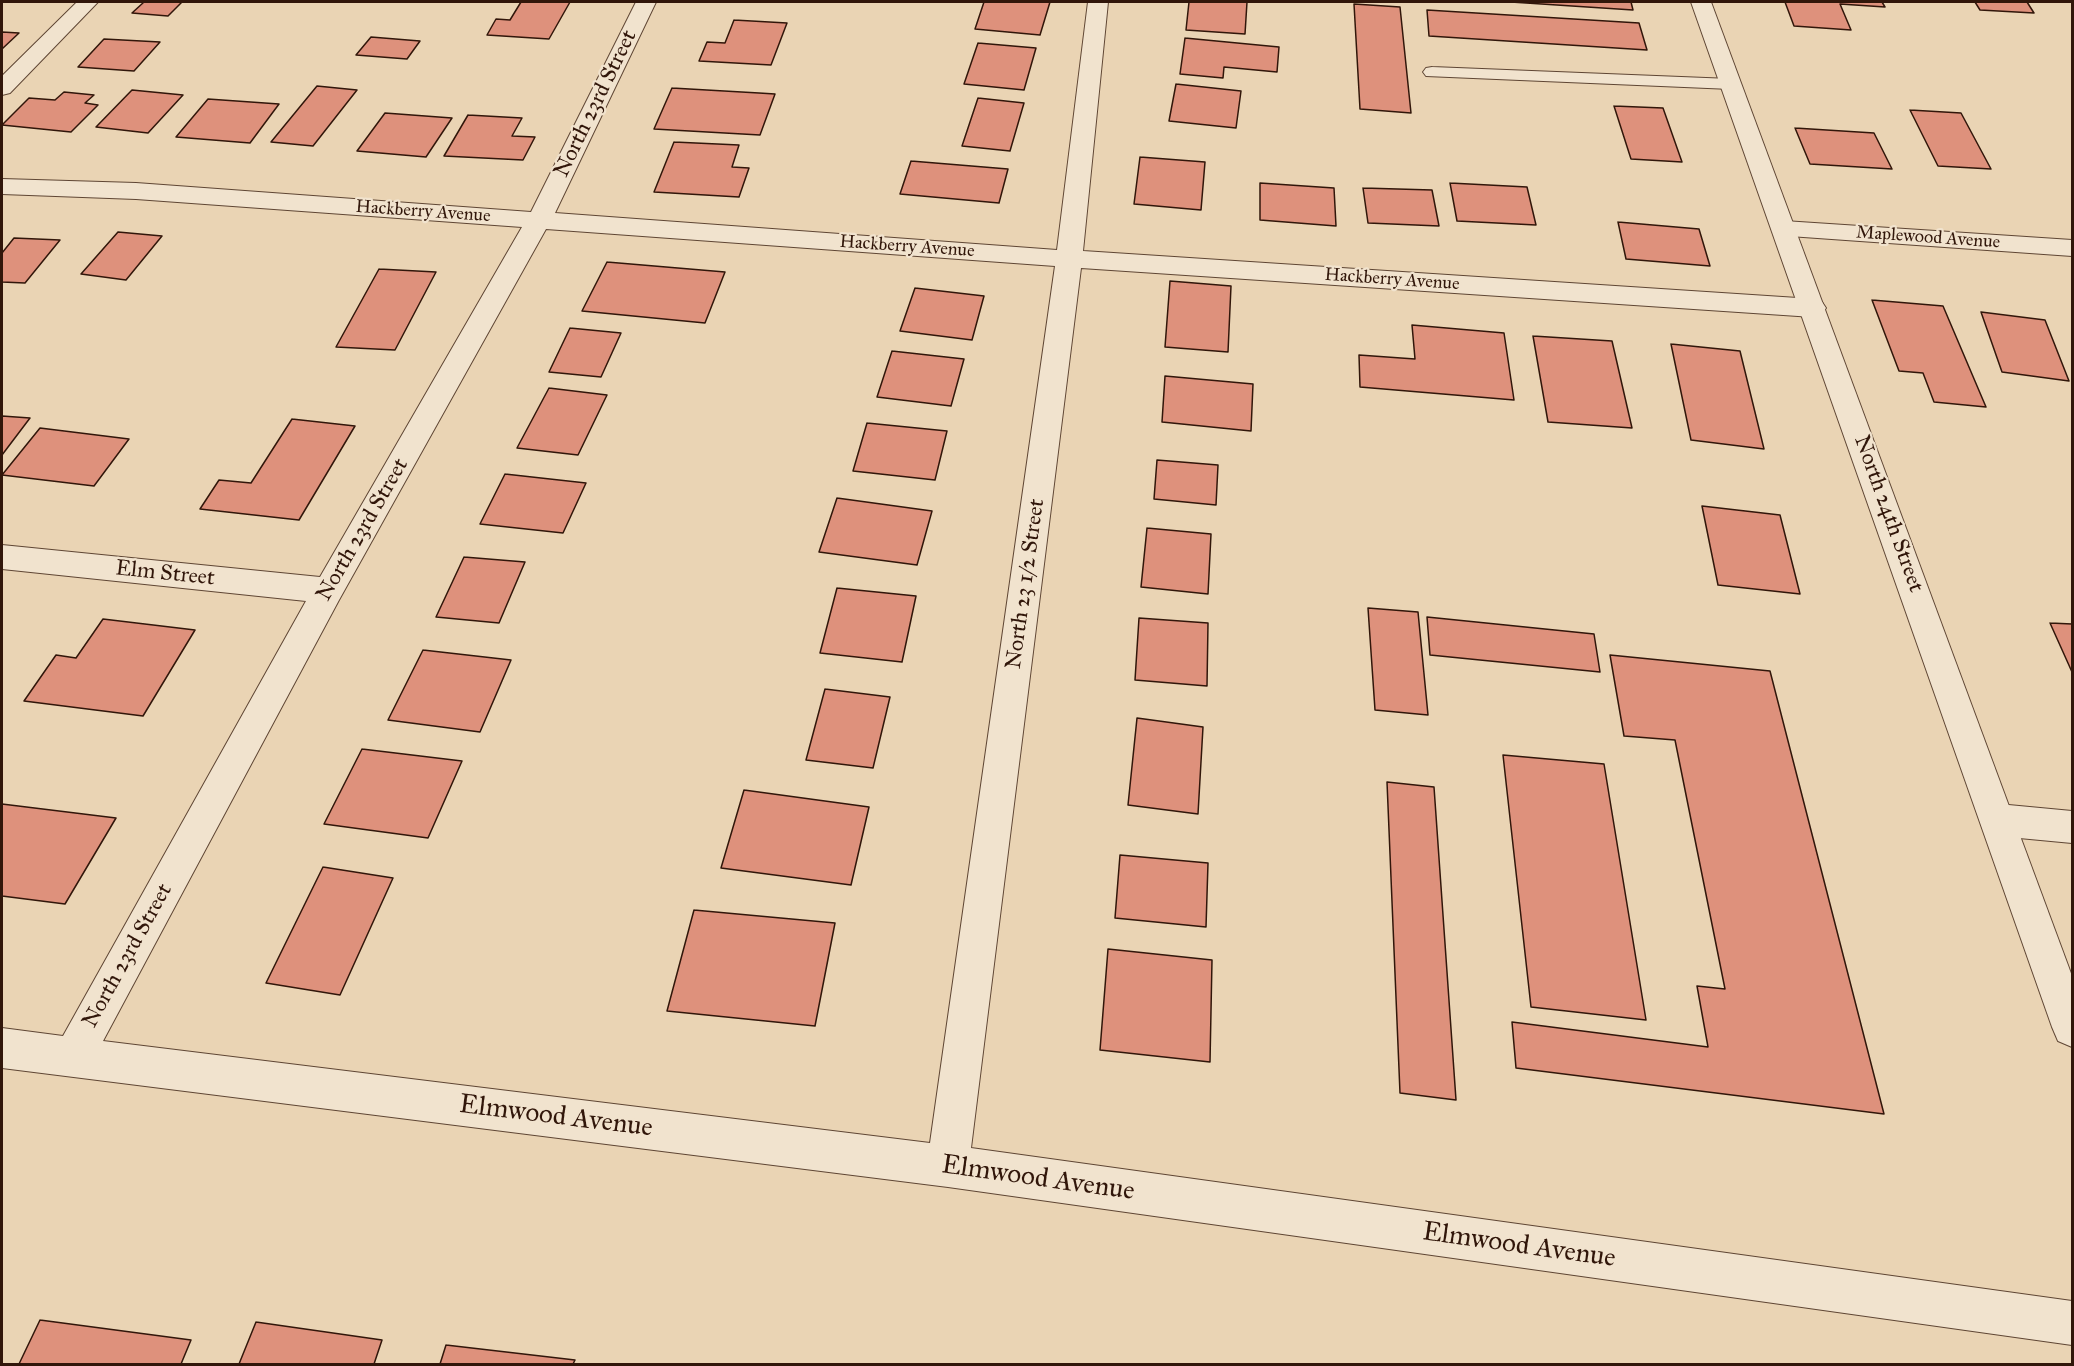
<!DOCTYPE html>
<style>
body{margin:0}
#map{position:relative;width:2074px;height:1366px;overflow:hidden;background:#ead4b4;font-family:"IM FELL Great Primer",serif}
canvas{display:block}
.frame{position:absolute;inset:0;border:3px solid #31160a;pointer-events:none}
</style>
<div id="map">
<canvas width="2074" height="1366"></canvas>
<div class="frame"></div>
</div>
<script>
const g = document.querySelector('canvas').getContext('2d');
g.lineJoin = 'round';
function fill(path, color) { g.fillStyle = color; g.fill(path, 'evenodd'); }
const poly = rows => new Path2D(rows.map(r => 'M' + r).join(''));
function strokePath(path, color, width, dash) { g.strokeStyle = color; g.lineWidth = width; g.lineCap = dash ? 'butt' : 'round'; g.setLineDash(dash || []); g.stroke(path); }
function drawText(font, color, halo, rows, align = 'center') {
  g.font = font + ' "IM FELL Great Primer",serif'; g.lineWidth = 4.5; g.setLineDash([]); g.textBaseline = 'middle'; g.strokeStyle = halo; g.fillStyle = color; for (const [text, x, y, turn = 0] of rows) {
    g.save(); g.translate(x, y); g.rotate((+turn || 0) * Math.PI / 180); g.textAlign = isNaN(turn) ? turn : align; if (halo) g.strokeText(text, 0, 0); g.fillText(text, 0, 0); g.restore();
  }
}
const building = poly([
 [144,2,182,2,168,16,132,13,144,2],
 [521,2,570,2,549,39,487,35,496,19,510,20,521,2],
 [984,2,1050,2,1040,35,975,29,984,2],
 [1189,2,1247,2,1245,34,1186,30,1189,2],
 [1511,2,1631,2,1633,10,1511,2],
 [1785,2,1882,2,1885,7,1840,4,1851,30,1794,26,1785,2],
 [1975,2,2027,2,2034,13,1980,10,1975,2],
 [1354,4,1400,7,1411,113,1360,109,1354,4],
 [1427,10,1639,23,1647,50,1429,36,1427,10],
 [734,20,787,23,771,65,699,61,707,42,725,43,734,20],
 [2,32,19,33,2,49,2,32],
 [371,37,420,41,407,59,356,55,371,37],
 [1185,38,1279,47,1277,72,1224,67,1223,78,1180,74,1185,38],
 [104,39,160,42,134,71,78,67,104,39],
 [978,43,1036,48,1024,90,964,84,978,43],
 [1176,84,1241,91,1236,128,1169,121,1176,84],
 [317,86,357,90,313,146,271,142,317,86],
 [672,88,759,93,775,94,760,135,654,129,672,88],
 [132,90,183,95,148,133,96,127,132,90],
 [64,92,94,95,85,103,98,105,71,132,2,125,29,98,55,100,64,92],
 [978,98,1024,103,1010,151,962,146,978,98],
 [208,99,279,104,250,143,176,137,208,99],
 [1614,106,1663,108,1682,162,1631,159,1614,106],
 [1910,110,1961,113,1991,169,1938,166,1910,110],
 [385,113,452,118,426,157,357,151,385,113],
 [468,115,522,118,512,136,535,137,523,160,444,156,468,115],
 [1795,128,1874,133,1892,169,1810,164,1795,128],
 [674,142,739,145,732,167,749,168,739,197,654,192,674,142],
 [1140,157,1205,162,1201,210,1134,204,1140,157],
 [911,161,1008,169,999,203,900,194,911,161],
 [1260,183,1334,188,1336,226,1260,220,1260,183],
 [1450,183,1527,187,1536,225,1457,221,1450,183],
 [1363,188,1432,190,1439,226,1368,223,1363,188],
 [1618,222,1699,229,1710,266,1626,259,1618,222],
 [118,232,162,236,126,280,81,274,118,232],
 [14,238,60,240,25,283,2,282,2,253,14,238],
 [607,262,725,272,705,323,582,311,607,262],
 [379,269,436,272,395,350,336,347,379,269],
 [1170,281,1231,286,1228,352,1165,347,1170,281],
 [915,288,984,296,972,340,900,331,915,288],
 [1872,300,1943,306,1986,407,1934,402,1923,373,1899,371,1872,300],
 [1981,312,2045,320,2069,381,2002,372,1981,312],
 [1412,325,1504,333,1514,400,1360,387,1359,355,1415,359,1412,325],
 [570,328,621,333,601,377,549,372,570,328],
 [1533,336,1612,341,1632,428,1548,422,1533,336],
 [1671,344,1740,351,1764,449,1691,440,1671,344],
 [892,351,964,359,951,406,877,397,892,351],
 [1165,376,1253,384,1251,431,1162,422,1165,376],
 [549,388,607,395,578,455,517,448,549,388],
 [2,416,30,418,2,455,2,416],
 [292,419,355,426,299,520,200,509,219,480,251,483,292,419],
 [867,423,947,431,935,480,853,471,867,423],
 [40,428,129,439,94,486,2,475,40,428],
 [1157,460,1218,465,1216,505,1154,499,1157,460],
 [505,474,586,483,563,533,480,524,505,474],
 [837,498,932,511,917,565,819,552,837,498],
 [1702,506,1780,515,1800,594,1718,585,1702,506],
 [1147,528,1211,534,1208,594,1141,587,1147,528],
 [464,557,525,562,499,623,436,617,464,557],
 [837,588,916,596,902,662,820,653,837,588],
 [1368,608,1418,612,1428,715,1375,710,1368,608],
 [1427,617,1594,634,1600,672,1430,655,1427,617],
 [1139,618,1208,623,1207,686,1135,680,1139,618],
 [103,619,195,630,143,716,24,701,56,655,76,658,103,619],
 [2050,623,2072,624,2072,672,2050,623],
 [423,650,511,660,480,732,388,720,423,650],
 [1610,655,1770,671,1884,1114,1516,1068,1512,1022,1708,1047,1697,986,1725,989,1675,740,1624,736,1610,655],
 [825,689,890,697,873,768,806,760,825,689],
 [1137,718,1203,727,1198,814,1128,805,1137,718],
 [362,749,462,761,428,838,324,824,362,749],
 [1503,755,1604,764,1646,1020,1531,1007,1503,755],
 [1387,782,1434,787,1456,1100,1400,1093,1387,782],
 [744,790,869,807,851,885,721,868,744,790],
 [2,804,116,818,65,904,2,896,2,804],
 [1120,855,1208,863,1206,927,1115,918,1120,855],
 [323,867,393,878,340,995,266,983,323,867],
 [694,910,835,923,815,1026,667,1011,694,910],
 [1108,949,1212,960,1210,1062,1100,1050,1108,949],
 [40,1320,191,1340,181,1364,19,1364,40,1320],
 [256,1322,382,1340,374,1364,239,1364,256,1322],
 [446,1345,575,1360,573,1364,440,1364,446,1345]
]);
fill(building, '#de917c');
strokePath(building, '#31160a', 1.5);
const service = poly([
 [1432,67,1731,79,1737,80,1740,84,1737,88,1731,89,1426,76,1423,72,1426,68,1432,67]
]);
const minor = poly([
 [77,2,98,2,10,93,2,95,2,76,77,2],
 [636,2,656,2,555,213,1057,250,1088,2,1108,2,1083,251,1813,299,1822,302,1826,308,1822,314,1813,317,1081,268,971,1148,2072,1301,2072,1345,948,1187,2,1068,2,1028,63,1036,306,601,2,569,2,545,320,577,522,227,136,199,2,194,2,179,136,183,531,212,636,2],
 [546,229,1055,266,930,1143,103,1041,339,600,546,229],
 [1784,221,2072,240,2072,256,1775,235,1772,229,1775,223,1784,221],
 [1998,804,2072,811,2072,843,1998,836,1985,832,1980,820,1985,808,1998,804]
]);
const tertiary = poly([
 [1691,2,1711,2,2072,976,2072,1047,2058,1041,2052,1027,1691,2]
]);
strokePath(service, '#5f4634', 2);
strokePath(minor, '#5f4634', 2);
strokePath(tertiary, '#5f4634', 2);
fill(service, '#f1e3ce');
fill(minor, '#f1e3ce');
fill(tertiary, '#f1e3ce');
drawText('18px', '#31160a', '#f1e3ce', [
 ["Hackberry Avenue",423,212,4],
 ["Maplewood Avenue",1928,238,4],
 ["Hackberry Avenue",907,247,4],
 ["Hackberry Avenue",1392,280,4]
]);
drawText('22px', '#31160a', '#f1e3ce', [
 ["North 23rd Street",596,104,-64],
 ["North 24th Street",1888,514,70],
 ["North 23rd Street",363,530,-60],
 ["Elm Street",165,574,6],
 ["North 23 1/2 Street",1026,584,-82],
 ["North 23rd Street",128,956,-61]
]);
drawText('27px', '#31160a', '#f1e3ce', [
 ["Elmwood Avenue",556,1117,7],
 ["Elmwood Avenue",1038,1179,8],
 ["Elmwood Avenue",1519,1246,8]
]);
</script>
